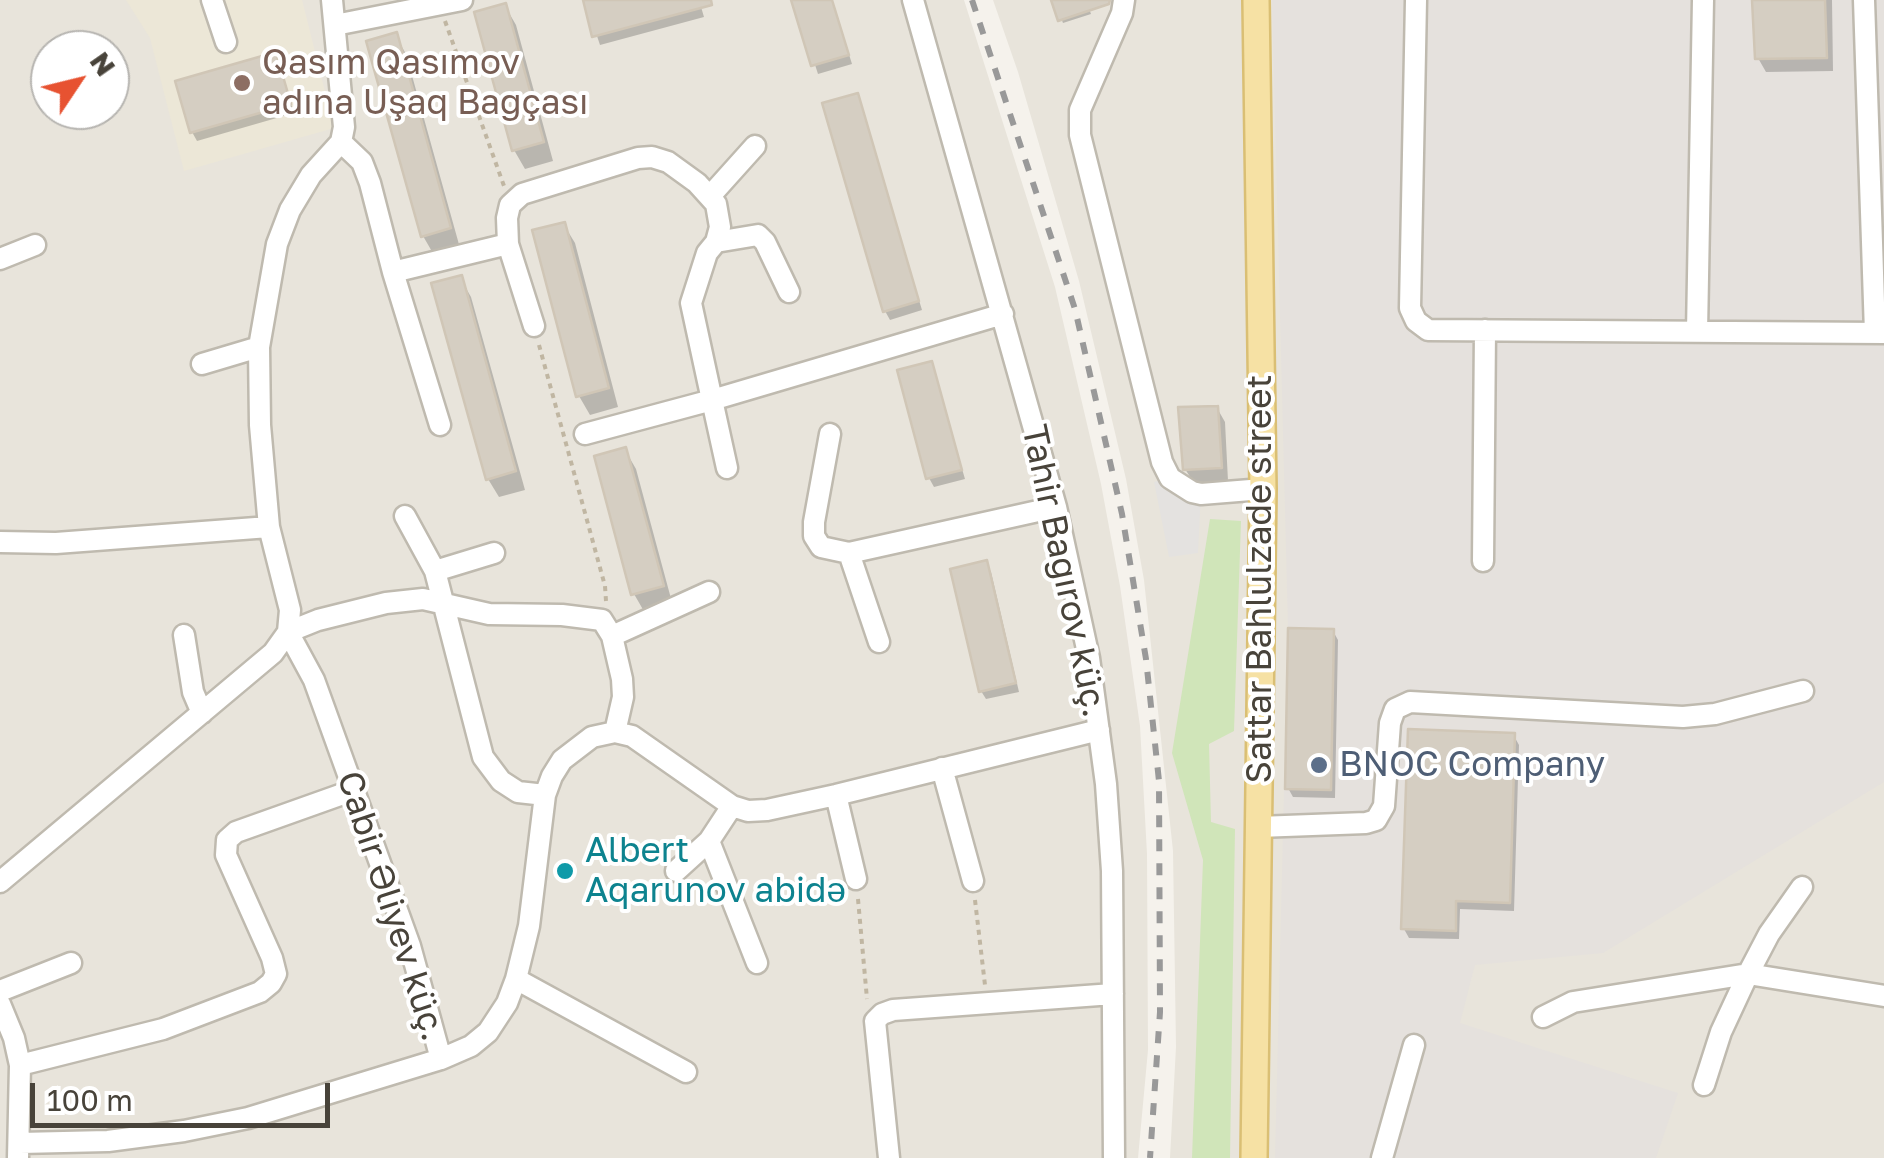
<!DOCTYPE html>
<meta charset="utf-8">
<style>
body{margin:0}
#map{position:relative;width:1884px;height:1158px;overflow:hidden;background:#f5f2ec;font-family:"Golos Text",sans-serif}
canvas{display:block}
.north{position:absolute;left:30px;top:30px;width:100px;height:100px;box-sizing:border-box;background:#fff;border:2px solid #b6b4b0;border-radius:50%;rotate:55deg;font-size:28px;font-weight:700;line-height:40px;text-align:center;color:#48433a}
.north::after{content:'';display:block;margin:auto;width:35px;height:45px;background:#e75231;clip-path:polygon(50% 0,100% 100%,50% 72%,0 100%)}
.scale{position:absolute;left:30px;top:1083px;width:300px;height:45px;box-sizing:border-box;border:5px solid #48433a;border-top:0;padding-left:12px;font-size:30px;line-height:35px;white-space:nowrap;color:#48433a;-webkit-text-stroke:8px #fff;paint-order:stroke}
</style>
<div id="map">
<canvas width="1884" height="1158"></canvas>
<div class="north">N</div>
<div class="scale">100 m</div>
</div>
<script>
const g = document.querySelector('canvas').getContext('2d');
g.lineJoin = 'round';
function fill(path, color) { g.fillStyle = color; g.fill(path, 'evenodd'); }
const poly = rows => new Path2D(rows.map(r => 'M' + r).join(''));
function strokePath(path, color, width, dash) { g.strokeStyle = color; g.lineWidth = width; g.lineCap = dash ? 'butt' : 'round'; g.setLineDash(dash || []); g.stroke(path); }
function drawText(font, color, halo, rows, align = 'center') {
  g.font = font + ' "Golos Text",sans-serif'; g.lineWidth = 8; g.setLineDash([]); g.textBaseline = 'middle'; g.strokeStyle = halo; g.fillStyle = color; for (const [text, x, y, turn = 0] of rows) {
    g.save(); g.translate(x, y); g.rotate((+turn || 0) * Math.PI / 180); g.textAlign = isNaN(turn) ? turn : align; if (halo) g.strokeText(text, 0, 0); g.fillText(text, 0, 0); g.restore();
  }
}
fill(poly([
 [0,0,964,0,1055,287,1101,484,1120,586,1140,726,1147,854,1148,1050,1138,1158,0,1158],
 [50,50,110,50,110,110,50,110],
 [993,0,1884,0,1884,1158,1170,1158,1176,1047,1173,851,1144,580,1126,479,1079,281,1018,72]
]), '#e8e4db');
fill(poly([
 [1272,0,1884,0,1884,782,1603,953,1475,965,1460,1023,1678,1093,1656,1158,1275,1158,1288,628]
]), '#e5e1dd');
fill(poly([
 [126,0,302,0,334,128,184,171,150,38]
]), '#ece7d7');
fill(poly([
 [1210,519,1241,521,1234,731,1209,744,1211,822,1235,829,1230,1158,1192,1158,1203,860,1172,753]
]), '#d0e5b9');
fill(poly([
 [1170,478,1201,494,1198,553,1169,557,1154,482]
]), '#e4e2e0');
fill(poly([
 [585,0,699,0,704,17,600,45],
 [794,0,832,0,852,64,818,74],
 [1054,0,1086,0,1091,14,1063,23],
 [1755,0,1832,0,1833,71,1766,72,1758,58],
 [505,6,516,25,553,161,525,169,514,150],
 [395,35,406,54,460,248,434,255,423,236],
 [275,55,294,113,197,141,192,132],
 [857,96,922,310,890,320,885,311],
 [564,225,575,243,618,407,590,415,579,396],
 [460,278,471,297,525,490,499,497,488,479],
 [931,364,965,479,934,487,929,478],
 [1217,408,1225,422,1228,481,1194,483,1185,469],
 [625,450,636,469,673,606,645,613,634,594],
 [986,563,991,572,1019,692,986,699,981,691],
 [1333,631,1338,640,1335,798,1293,797,1288,788],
 [1514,736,1519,745,1514,911,1460,909,1459,939,1409,938,1404,929]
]), '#0003');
const building = poly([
 [583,0,711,0,712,5,592,37,583,0],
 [791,0,832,0,849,55,811,66,791,0],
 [1051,0,1110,0,1109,4,1058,21,1051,0],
 [1752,0,1825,0,1827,58,1755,59,1752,0],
 [506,3,544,142,512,151,474,12,506,3],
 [397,32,451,228,421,237,366,41,397,32],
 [276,52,291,104,190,133,175,81,276,52],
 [858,93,919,301,883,312,822,103,858,93],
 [565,222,609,388,576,397,532,230,565,222],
 [462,275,516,471,486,480,431,283,462,275],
 [932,361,962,470,926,479,897,370,932,361],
 [1218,406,1222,468,1183,470,1178,407,1218,406],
 [626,447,664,586,631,595,594,456,626,447],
 [987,560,1016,683,979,692,950,569,987,560],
 [1288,628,1334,629,1331,790,1285,789,1288,628],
 [1408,729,1515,733,1510,903,1456,901,1456,931,1401,929,1408,729]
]);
fill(building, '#d5cec2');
strokePath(building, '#d0c6b6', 2.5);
const minor = poly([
 [212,0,226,42],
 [913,0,1056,507,1089,658,1106,784,1112,871,1114,1158],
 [1124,0,1122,13,1080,110,1080,135,1162,462,1170,478,1192,492,1201,494,1263,489],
 [1416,0,1410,308,1416,321,1428,330,1884,333],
 [1864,0,1875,333],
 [335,25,462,0],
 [341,142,362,162,370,183,393,272,440,425],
 [711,195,755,146],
 [716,242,758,235,765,242,789,292],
 [508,244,534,326],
 [0,259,35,245],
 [393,272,508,244,507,218,510,205,522,194,638,158,652,157,668,162,697,183,716,204,720,227,716,242,707,253,691,303,712,400,1003,314],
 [1697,332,1703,0],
 [202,364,259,347],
 [585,434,712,400,727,468],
 [830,434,814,522,814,536,821,547,849,553,1056,507],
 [405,516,435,571,483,757,501,781,518,792,545,795],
 [0,542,56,543,269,527],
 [849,553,879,642],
 [1483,561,1485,330],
 [435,571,494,553],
 [184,635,193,692,202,713],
 [612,636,709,592],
 [942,768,973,881],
 [836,795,856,879],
 [1258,827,1366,823,1376,820,1384,806,1390,723,1395,709,1410,702,1683,717,1715,714,1803,691],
 [709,841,757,963],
 [676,871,709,841,732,806],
 [0,882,273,653,288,632,290,610,269,527,260,425,259,347,277,244,290,210,311,175,341,142,344,127,332,0],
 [516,979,686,1072],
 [0,991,71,963],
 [0,1004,14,1038,20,1065,18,1158],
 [1543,1017,1573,1002,1748,974,1884,996],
 [441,1059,471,1046,488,1032,507,1003,516,979,529,926,545,795,552,776,562,760,592,737,615,732,632,736,732,806,748,811,767,810,836,795,1099,730],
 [20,1065,163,1029,260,992,271,983,276,974,272,958,226,855,227,840,236,832,354,790],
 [1704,1085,1721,1032,1748,974,1769,934,1802,887],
 [20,1143,108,1141,184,1131,248,1118,441,1059,410,946,314,680,288,632,318,620,386,603,423,599,489,614,562,615,602,620,612,636,622,679,623,697,615,732],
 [889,1158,875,1021,882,1014,893,1010,1113,994],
 [1382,1158,1414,1045]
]);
const major = poly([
 [1254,1158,1263,489,1256,0]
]);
strokePath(minor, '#bfbaaf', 25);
strokePath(major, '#dabf74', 30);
strokePath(poly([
 [445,21,504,186],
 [539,345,605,586,606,601],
 [858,899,867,999],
 [975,900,985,985]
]), '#c0b6a2', 4, [5, 5]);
strokePath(minor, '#fff', 20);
strokePath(major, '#f6e1a4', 25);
strokePath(poly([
 [972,0,1075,309,1122,514,1146,659,1159,781,1160,1012,1150,1158]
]), '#999', 6, [12, 12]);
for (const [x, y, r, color] of [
 [242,83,10,"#8d6e63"],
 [1319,765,10,"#5c6f8a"],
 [565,871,10,"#0f9aa8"]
]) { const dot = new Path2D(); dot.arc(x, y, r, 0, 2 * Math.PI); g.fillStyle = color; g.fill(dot); strokePath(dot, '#fff', 4); }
drawText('35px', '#785e54', '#fff', [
 ["Qasım Qasımov",262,63],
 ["adına Uşaq Bağçası",262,103]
], 'left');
drawText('35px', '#48433a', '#fff', [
 ["Tahir Bağırov küç.",1064,571,78],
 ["Sattar Bahlulzade street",1260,579,-90],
 ["Cabir Əliyev küç.",391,906,72]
]);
drawText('35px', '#4e5e75', '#fff', [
 ["BNOC Company",1339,765]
], 'left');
drawText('35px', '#0d838f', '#fff', [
 ["Albert",585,851],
 ["Aqarunov abidə",585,891]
], 'left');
</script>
